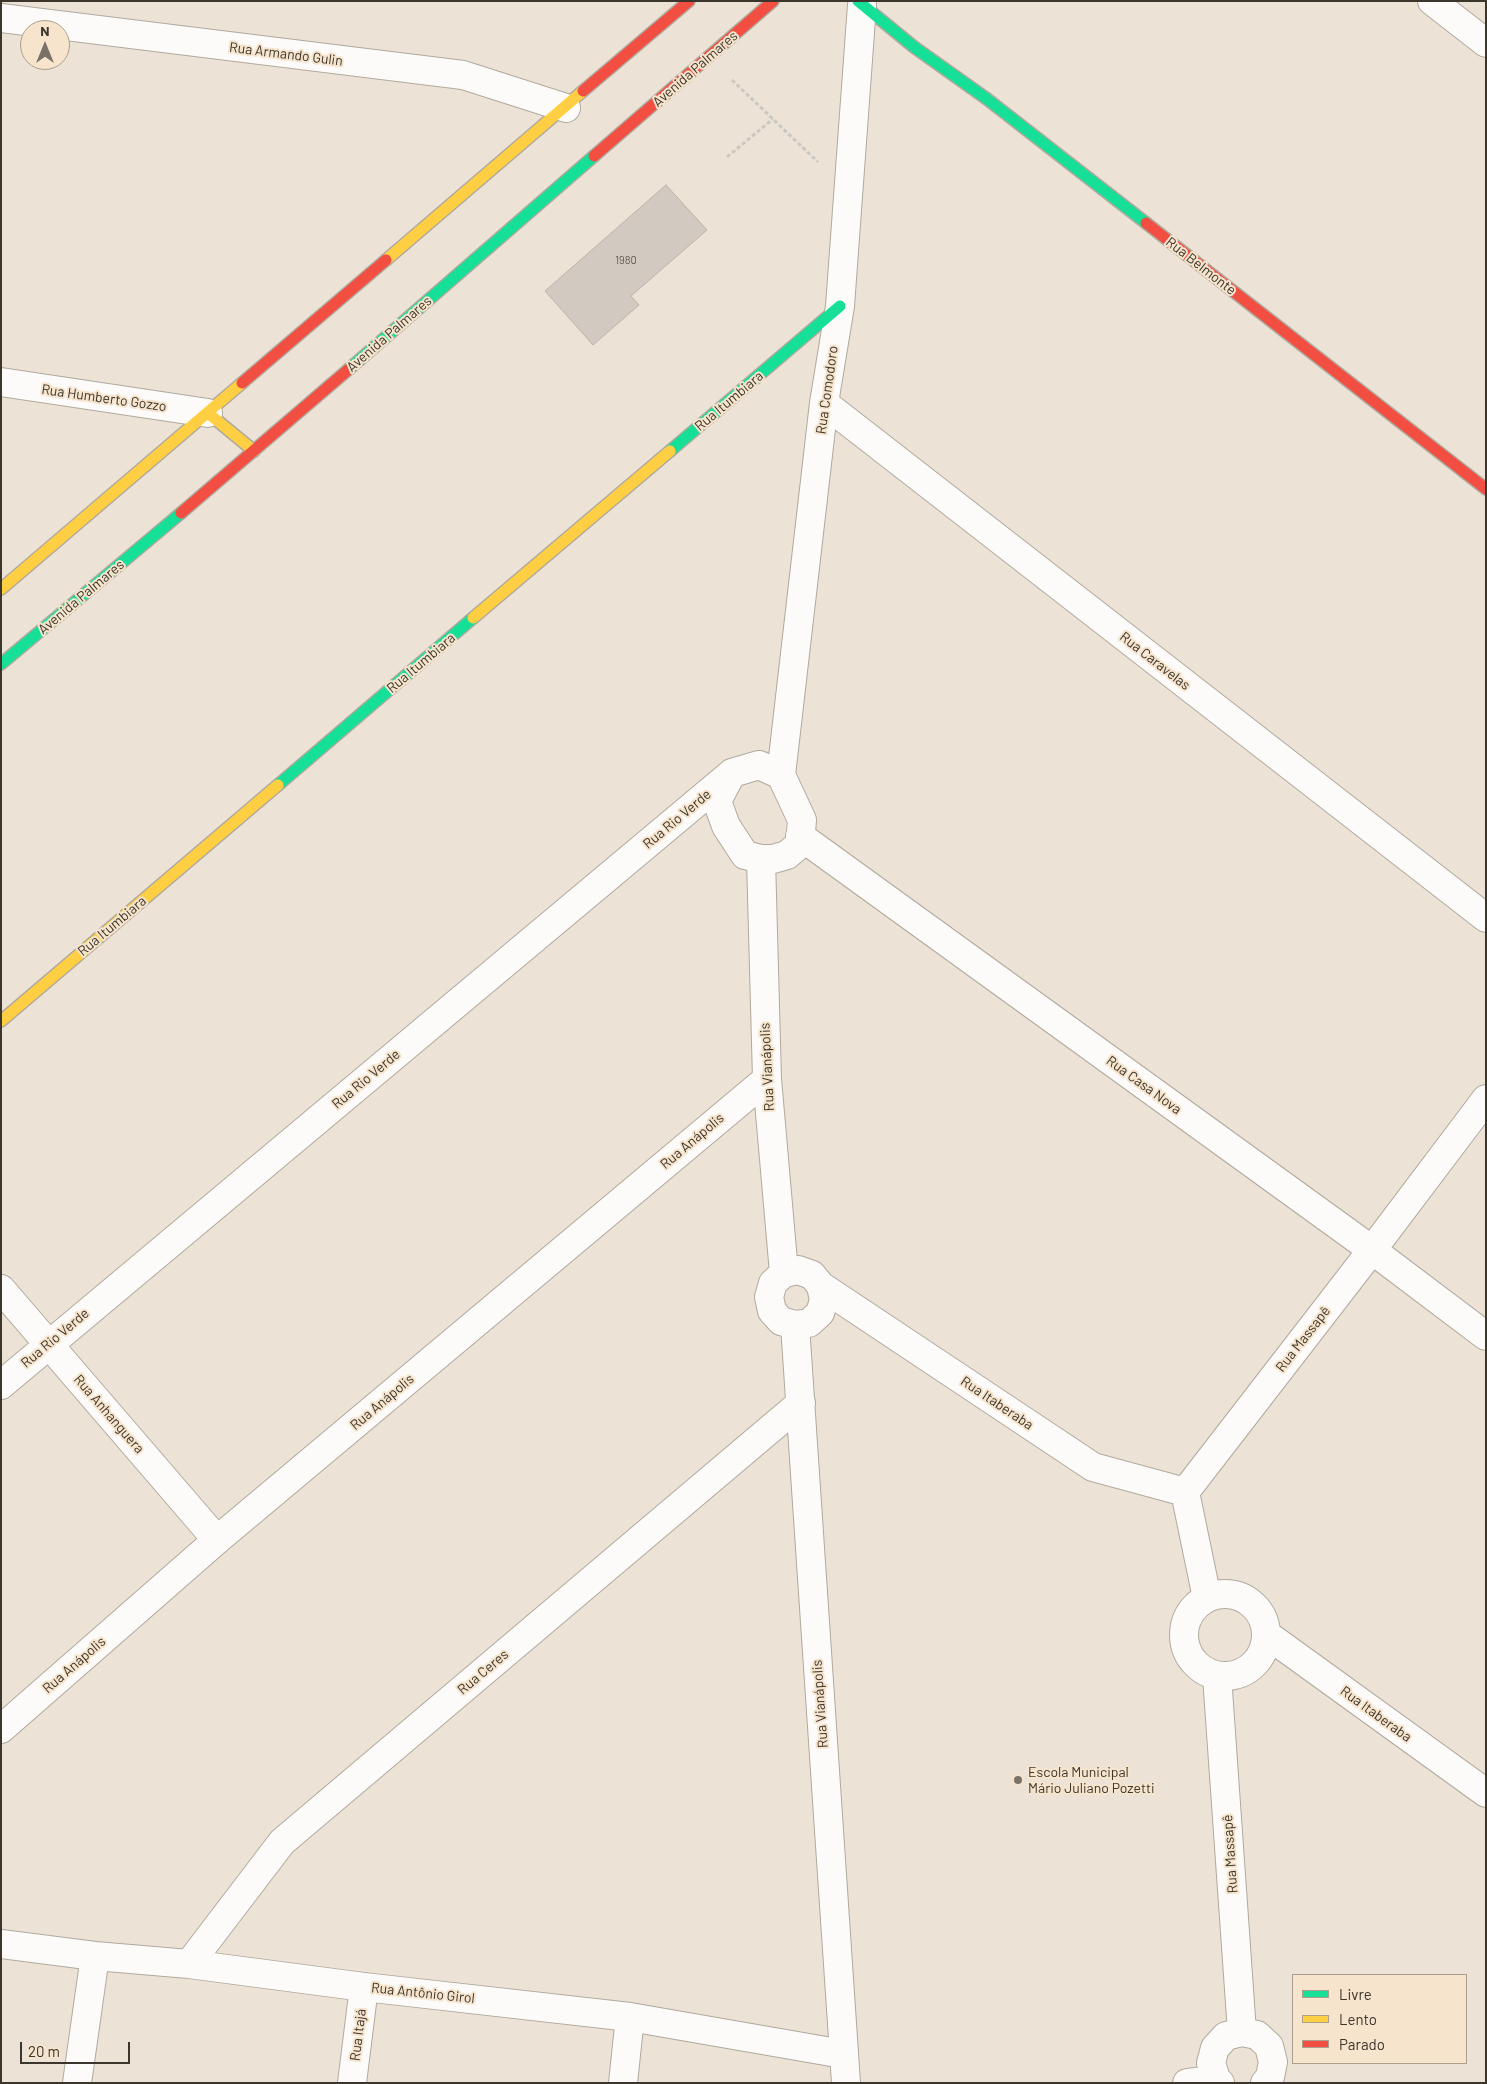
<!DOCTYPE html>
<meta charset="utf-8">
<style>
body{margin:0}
#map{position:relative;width:1487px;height:2084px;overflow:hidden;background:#ece3d6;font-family:Barlow,sans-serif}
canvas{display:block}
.frame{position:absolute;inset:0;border:2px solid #3c352c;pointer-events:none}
.legend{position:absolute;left:1292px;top:1974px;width:175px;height:90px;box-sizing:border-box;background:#f6e4cc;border:1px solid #ac9e8c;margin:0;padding:6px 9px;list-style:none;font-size:15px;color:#3c352c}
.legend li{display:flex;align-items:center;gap:10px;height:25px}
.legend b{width:25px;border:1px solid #ac9e8c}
.north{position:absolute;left:20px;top:20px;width:50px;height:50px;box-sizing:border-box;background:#f6e4cc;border:1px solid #ac9e8c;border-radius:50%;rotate:0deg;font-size:14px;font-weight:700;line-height:20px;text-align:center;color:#3c352c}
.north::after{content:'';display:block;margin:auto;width:18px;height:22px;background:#7a7268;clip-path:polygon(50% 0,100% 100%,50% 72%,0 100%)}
.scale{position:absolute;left:20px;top:2042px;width:110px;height:22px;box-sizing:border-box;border:2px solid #3c352c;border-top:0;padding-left:6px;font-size:15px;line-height:18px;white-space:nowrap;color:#3c352c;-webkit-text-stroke:4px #f6e4cc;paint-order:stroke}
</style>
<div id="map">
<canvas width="1487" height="2084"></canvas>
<div class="frame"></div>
<ul class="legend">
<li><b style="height:6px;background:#16e098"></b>Livre</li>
<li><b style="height:6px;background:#ffcf43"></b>Lento</li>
<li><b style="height:6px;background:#f24e42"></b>Parado</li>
</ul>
<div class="north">N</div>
<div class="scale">20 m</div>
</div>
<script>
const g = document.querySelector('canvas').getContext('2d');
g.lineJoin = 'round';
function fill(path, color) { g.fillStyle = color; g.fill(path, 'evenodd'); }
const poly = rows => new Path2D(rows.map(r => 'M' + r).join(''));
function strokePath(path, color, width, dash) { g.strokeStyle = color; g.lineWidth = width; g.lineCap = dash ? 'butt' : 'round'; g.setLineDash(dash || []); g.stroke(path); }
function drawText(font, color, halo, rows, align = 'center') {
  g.font = font + ' Barlow,sans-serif'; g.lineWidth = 4; g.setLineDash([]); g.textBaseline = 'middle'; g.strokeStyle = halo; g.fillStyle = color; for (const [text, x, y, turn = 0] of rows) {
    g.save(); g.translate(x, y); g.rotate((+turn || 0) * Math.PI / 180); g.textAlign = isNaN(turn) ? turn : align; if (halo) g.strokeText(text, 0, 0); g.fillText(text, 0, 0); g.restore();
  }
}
const building = poly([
 [666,185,707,230,631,296,639,305,593,345,545,291,666,185]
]);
fill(building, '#d2cac0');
strokePath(building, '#bab3a9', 1);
const street = poly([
 [1432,1,1486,43],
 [1,18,463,75,566,108],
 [1,382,208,413],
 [824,403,1486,918],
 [759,765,781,775,802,820,800,844,787,855,773,859,761,859,745,855,726,826,717,801,732,773,759,765],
 [781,775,824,403,840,306,862,5],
 [800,836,1372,1250,1486,1336],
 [761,859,767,1079,784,1273],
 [821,1286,824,1300,820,1313,809,1323,795,1325,781,1321,772,1311,769,1297,773,1283,784,1273,798,1270,812,1275,821,1286,1093,1467,1185,1492],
 [1,1289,217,1540],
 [795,1325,846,2083],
 [1,1385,732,773],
 '1184 1635a41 41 0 1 1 82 0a41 41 0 1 1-82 0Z',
 [1207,1598,1185,1492,1372,1250,1486,1099],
 [1266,1634,1486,1793],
 [1217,1676,1242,2032],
 [1,1729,217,1540,767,1079],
 [1,1944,95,1956,189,1964,364,1987,630,2017,843,2054],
 [189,1964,282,1842,801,1403],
 [77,2083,95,1956],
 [352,2083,364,1987],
 [623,2083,630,2017],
 [1187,2083,1216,2079],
 [1220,2083,1216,2079,1211,2063,1215,2048,1226,2036,1242,2032,1257,2035,1269,2046,1273,2062,1270,2077,1265,2083]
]);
const fast = poly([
 [858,1,914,47,987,99,1146,223],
 [349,369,594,156],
 [670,451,840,306],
 [1,664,181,513],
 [278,785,473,618]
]);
const slow = poly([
 [386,260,583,91],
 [208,413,254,451],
 [1,589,242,383],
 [473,618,670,451],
 [1,1021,278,785]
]);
const jam = poly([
 [583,91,689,1],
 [594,156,773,1],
 [1146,223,1486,489],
 [242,383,386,260],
 [181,513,349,369]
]);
strokePath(street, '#b0a99e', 30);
strokePath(fast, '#b0a99e', 14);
strokePath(slow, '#b0a99e', 14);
strokePath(jam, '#b0a99e', 14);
strokePath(poly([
 [732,80,818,162],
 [727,157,773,119]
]), '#cbc7c2', 3, [4, 2.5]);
strokePath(street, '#fcfbf9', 28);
strokePath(fast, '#16e098', 11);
strokePath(slow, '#ffcf43', 11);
strokePath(jam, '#f24e42', 11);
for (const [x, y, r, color] of [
 [1018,1780,5,"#7a7268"]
]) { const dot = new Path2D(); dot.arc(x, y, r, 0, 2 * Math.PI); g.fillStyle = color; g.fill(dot); strokePath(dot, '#f6e4cc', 2); }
drawText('11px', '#635c52', null, [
 ["1980",626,260]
]);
drawText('14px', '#3c352c', '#f6e4cc', [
 ["Rua Armando Gulin",286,54,7],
 ["Avenida Palmares",695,69,-41],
 ["Rua Belmonte",1201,266,38],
 ["Avenida Palmares",389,334,-41],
 ["Rua Comodoro",827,390,-82],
 ["Rua Humberto Gozzo",104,398,8],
 ["Rua Itumbiara",729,401,-40],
 ["Avenida Palmares",81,597,-40],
 ["Rua Caravelas",1155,661,38],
 ["Rua Itumbiara",421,663,-40],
 ["Rua Rio Verde",677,819,-40],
 ["Rua Itumbiara",112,926,-40],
 ["Rua Vianápolis",767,1067,-93],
 ["Rua Rio Verde",366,1079,-40],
 ["Rua Casa Nova",1144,1085,36],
 ["Rua Anápolis",692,1141,-40],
 ["Rua Rio Verde",55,1338,-40],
 ["Rua Massapê",1303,1339,-52],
 ["Rua Anápolis",382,1402,-40],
 ["Rua Itaberaba",997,1403,34],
 ["Rua Anhanguera",109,1414,49],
 ["Rua Anápolis",74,1665,-41],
 ["Rua Ceres",483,1672,-40],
 ["Rua Vianápolis",820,1704,-94],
 ["Rua Itaberaba",1376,1714,36],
 ["Rua Massapê",1230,1854,-94],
 ["Rua Antônio Girol",423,1993,6],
 ["Rua Itajá",358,2035,-83]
]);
drawText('14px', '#3c352c', '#f6e4cc', [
 ["Escola Municipal",1028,1772],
 ["Mário Juliano Pozetti",1028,1788]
], 'left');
</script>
